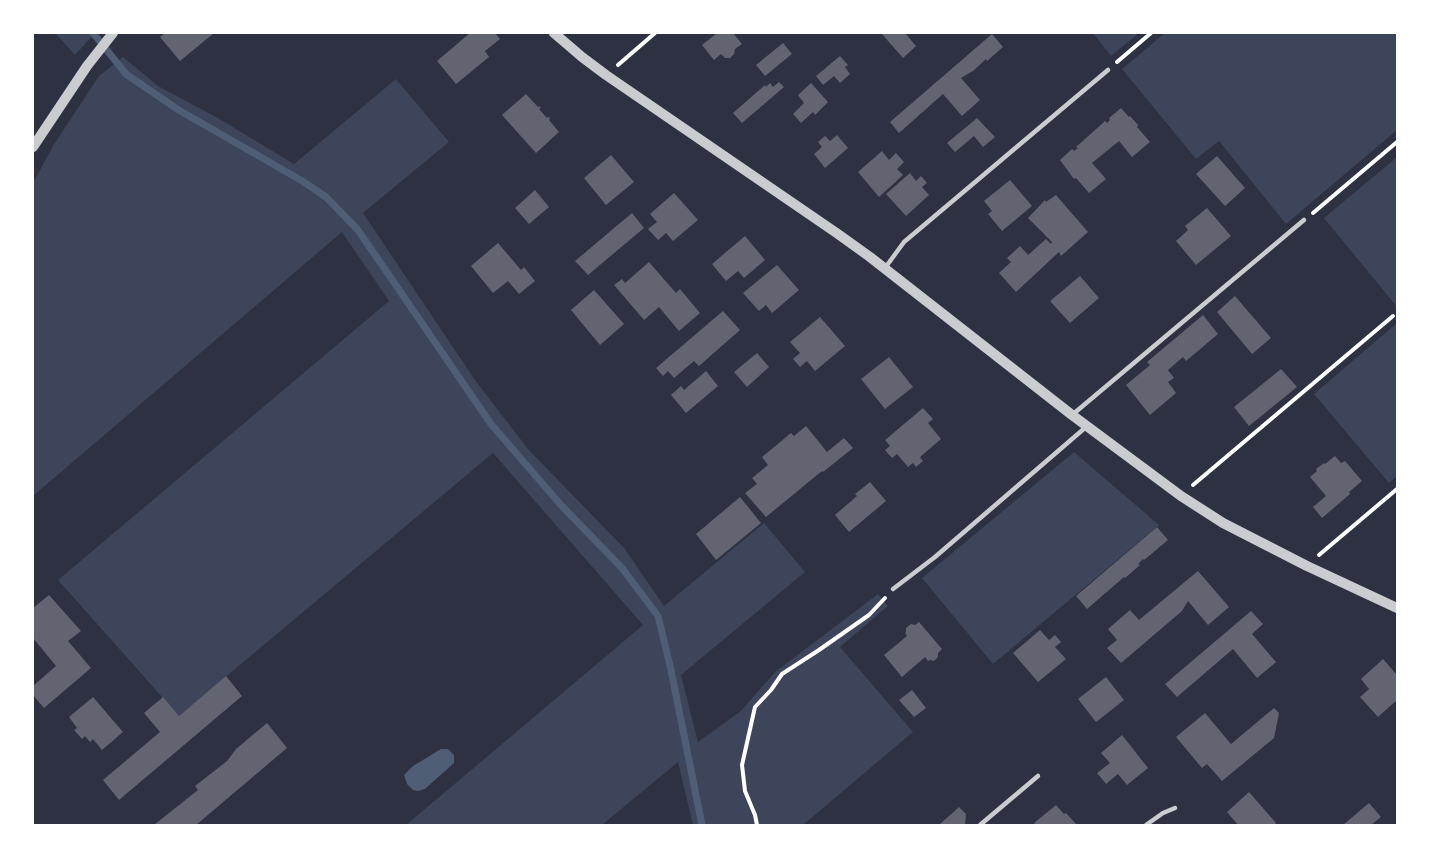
<!DOCTYPE html>
<style>
body{margin:0}
#map{position:relative;width:1430px;height:858px;overflow:hidden;background:#2d3142;font-family:"Source Sans 3",sans-serif}
canvas{display:block}
.frame{position:absolute;inset:0;border:34px solid #fff;pointer-events:none}
</style>
<div id="map">
<canvas width="1430" height="858"></canvas>
<div class="frame"></div>
</div>
<script>
const g = document.querySelector('canvas').getContext('2d');
g.lineJoin = 'round';
function fill(path, color) { g.fillStyle = color; g.fill(path, 'evenodd'); }
const poly = rows => new Path2D(rows.map(r => 'M' + r).join(''));
function strokePath(path, color, width, dash) { g.strokeStyle = color; g.lineWidth = width; g.lineCap = dash ? 'butt' : 'round'; g.setLineDash(dash || []); g.stroke(path); }
fill(poly([
 [57,33,95,33,75,55,56,34],
 [1093,33,1139,33,1111,56],
 [1165,33,1397,33,1397,130,1286,224,1219,141,1196,159,1122,69],
 [123,57,158,86,218,118,294,164,396,79,449,142,363,213,475,380,528,449,625,549,664,606,764,523,805,572,681,675,698,742,741,711,775,672,878,594,888,606,840,647,913,732,803,825,693,825,678,762,602,825,406,825,643,625,493,453,179,716,58,580,389,301,342,232,33,496,33,183,53,146,99,76],
 [1397,157,1397,307,1324,218],
 [1397,323,1397,476,1389,483,1314,394],
 [1074,452,1159,525,993,664,922,578]
]), '#3c4559');
fill(poly([
 [441,749,448,749,454,755,454,763,425,789,418,791,413,790,407,784,404,775,413,766]
]), '#4f5d75');
strokePath(poly([
 [93,33,126,74,177,109,304,182,326,197,358,230,491,424,560,504,622,568,658,616,671,670,702,825]
]), '#4f5d75', 7);
fill(poly([
 [165,33,214,33,180,61,160,37],
 [470,33,495,33,500,39,485,51,489,57,456,84,437,61],
 [717,33,733,33,742,44,735,49,734,54,730,58,725,58,721,54,714,60,702,45],
 [881,33,905,33,916,46,903,58],
 [992,34,1003,47,987,61,986,59,973,71,961,78,980,100,962,116,943,94,899,133,890,122],
 [783,43,792,54,765,76,756,65],
 [840,56,848,65,845,67,850,74,840,83,834,76,823,85,816,76],
 [779,82,784,87,742,123,733,113,765,85,766,87,770,83,773,87],
 [811,83,828,102,815,115,813,112,801,123,793,114,804,103,798,95],
 [526,94,538,107,539,106,541,108,539,109,547,118,548,117,550,118,549,120,559,132,536,153,502,115],
 [1121,108,1129,117,1130,116,1138,125,1137,127,1150,142,1132,157,1119,141,1092,163,1106,179,1089,193,1076,178,1074,179,1060,160,1072,149,1074,151,1078,148,1076,147,1105,121,1107,123,1110,120,1109,118],
 [977,118,995,137,983,147,974,136,955,152,947,143],
 [837,135,848,148,825,168,814,154,822,147,818,142,825,136,830,141],
 [882,151,889,160,896,153,904,162,897,169,903,175,879,197,858,172],
 [611,155,634,182,606,205,584,178],
 [1217,156,1245,188,1225,206,1196,174],
 [910,173,916,181,921,176,927,183,922,187,929,195,906,216,886,194],
 [1010,180,1032,206,1002,231,988,214,992,211,984,201],
 [535,190,549,207,529,224,515,208],
 [674,193,698,220,673,241,666,233,658,240,648,229,657,222,650,214],
 [1056,195,1088,232,1061,256,1059,252,1016,292,999,273,1011,262,1007,258,1020,246,1028,255,1046,239,1051,244,1052,242,1028,218,1045,200,1046,202],
 [1207,208,1231,236,1196,265,1176,241,1188,230,1185,226],
 [632,213,644,228,588,275,575,261],
 [745,236,765,260,744,278,738,271,726,281,712,264],
 [498,243,521,270,524,267,535,281,519,294,508,281,493,293,471,266],
 [649,262,676,293,680,289,700,313,679,331,659,307,644,320,614,285,622,279,625,283],
 [777,265,799,290,772,313,766,305,759,311,743,293],
 [1080,276,1099,298,1070,323,1050,301],
 [594,290,624,324,600,345,571,310],
 [1235,296,1271,338,1252,354,1217,312],
 [723,311,740,330,699,366,694,361,674,378,668,371,663,376,656,368],
 [1203,315,1218,334,1186,361,1183,357,1168,370,1174,378,1168,382,1176,393,1150,415,1126,385,1150,365,1147,362],
 [820,317,845,346,815,371,807,361,800,367,793,359,800,353,790,342],
 [757,353,769,367,747,387,734,372],
 [889,357,913,387,885,409,861,379],
 [1281,369,1297,387,1249,426,1234,407],
 [706,371,718,386,686,413,671,395,681,386,684,390],
 [923,408,933,419,928,423,941,439,920,457,923,461,916,467,913,463,908,467,897,454,892,458,885,450,890,446,885,440],
 [806,426,827,452,844,438,853,448,823,472,822,471,766,517,745,493,757,484,752,478,768,465,762,457,791,433,794,436],
 [1335,456,1341,463,1345,461,1362,481,1349,492,1350,494,1322,518,1313,507,1326,496,1310,477,1317,471,1316,469,1324,463,1325,464],
 [870,482,886,501,849,532,835,515,857,496,855,494],
 [740,497,761,523,716,560,696,534],
 [1157,527,1168,540,1144,560,1143,559,1138,564,1140,565,1125,578,1124,577,1087,609,1076,596],
 [1198,571,1229,607,1208,625,1188,601,1182,611,1121,663,1107,648,1117,640,1108,629,1130,610,1139,620],
 [49,595,81,631,68,641,91,668,44,708,33,695,33,686,56,666,33,638,33,608],
 [1251,611,1263,624,1252,634,1276,662,1257,678,1233,649,1177,697,1165,684],
 [919,622,942,649,938,653,938,657,934,661,930,660,928,661,925,657,902,677,884,655,907,636,905,633,906,632,906,628,911,624,915,625],
 [1040,630,1049,640,1055,635,1061,642,1055,647,1066,659,1038,682,1013,653],
 [1383,659,1397,675,1397,700,1378,717,1360,697,1369,689,1361,679],
 [226,676,242,696,119,800,103,780,160,732,144,713,163,697,179,716],
 [1106,677,1124,700,1096,722,1078,699],
 [912,690,926,708,914,717,899,700],
 [93,697,123,732,102,750,93,739,90,742,85,736,82,739,74,730,77,728,69,717],
 [1274,708,1279,713,1274,738,1222,781,1207,764,1202,768,1176,737,1205,713,1231,744],
 [267,723,287,748,196,825,154,825,198,790,195,786,227,761,236,749],
 [1122,735,1148,768,1127,785,1118,774,1106,784,1097,773,1110,763,1101,753],
 [1249,792,1276,823,1274,825,1238,825,1227,812],
 [1369,803,1381,817,1371,825,1343,825],
 [1056,805,1064,814,1066,813,1077,825,1036,825,1034,823],
 [959,807,966,814,965,825,939,825]
]), '#626471');
strokePath(poly([
 [1117,62,1151,33],
 [618,65,655,33],
 [1313,213,1397,142],
 [1193,485,1393,316],
 [1319,555,1397,489],
 [757,825,755,815,745,791,742,765,755,707,771,690,782,674,819,650,869,615,885,598]
]), '#fff', 4);
strokePath(poly([
 [885,268,904,242,1108,70],
 [1072,415,1304,220],
 [893,589,935,557,1086,427],
 [980,825,1038,776],
 [1146,825,1163,813,1175,808]
]), '#caccd0', 4.5);
strokePath(poly([
 [554,33,582,57,606,75,838,234,870,257,1072,415,1181,496,1223,523,1307,566,1397,608],
 [33,147,87,66,113,33]
]), '#caccd0', 10);
</script>
